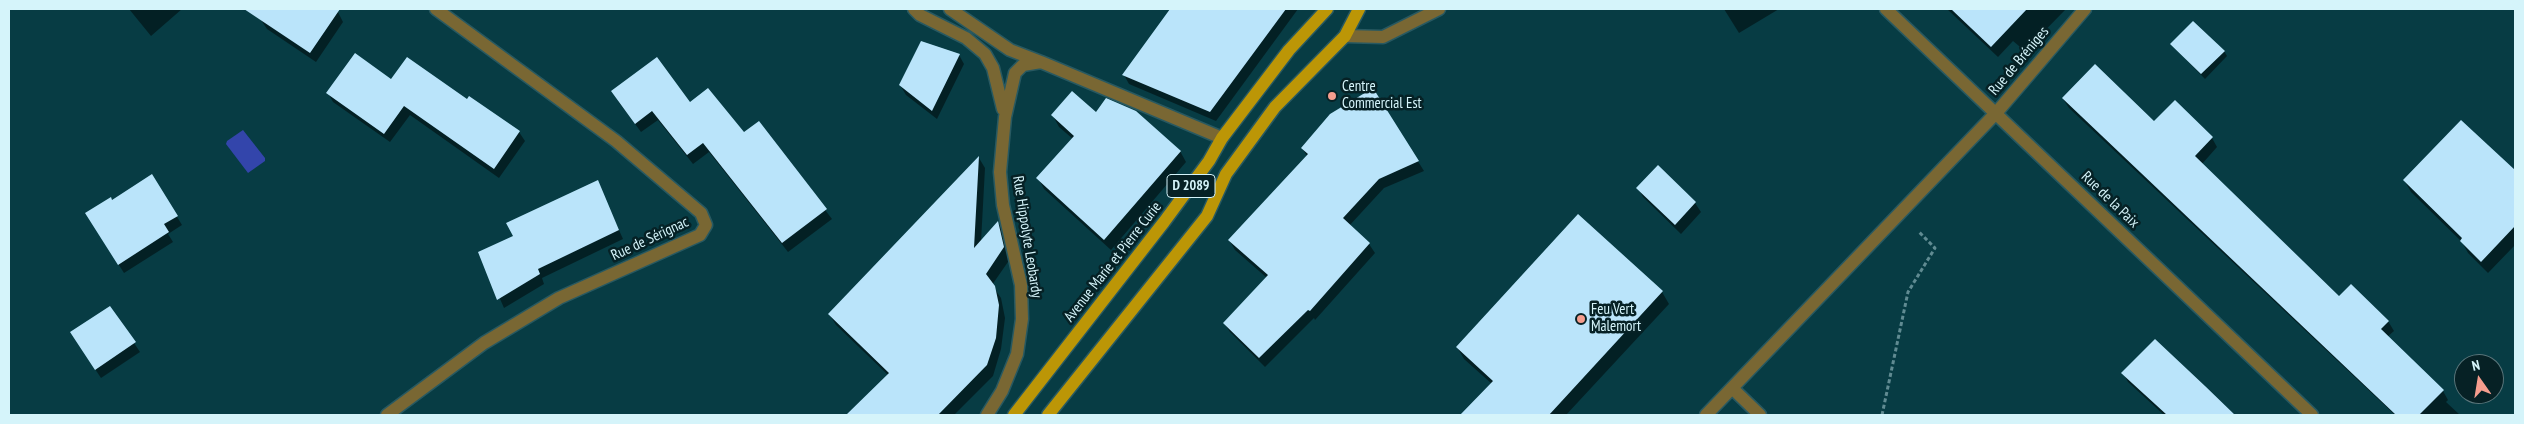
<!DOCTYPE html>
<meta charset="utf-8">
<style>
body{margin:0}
#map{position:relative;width:2524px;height:424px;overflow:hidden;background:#073c44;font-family:"PT Sans Narrow",sans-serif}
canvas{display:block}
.frame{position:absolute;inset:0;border:10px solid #d5f4fa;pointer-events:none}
.north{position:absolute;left:2454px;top:354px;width:50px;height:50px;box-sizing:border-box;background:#062125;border:1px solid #59757a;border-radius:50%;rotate:347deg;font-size:14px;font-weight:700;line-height:20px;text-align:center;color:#d5f4fa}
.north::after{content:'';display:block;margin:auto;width:18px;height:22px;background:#f59d8e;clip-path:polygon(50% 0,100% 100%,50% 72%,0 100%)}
</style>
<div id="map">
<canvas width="2524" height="424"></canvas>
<div class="frame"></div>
<div class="north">N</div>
</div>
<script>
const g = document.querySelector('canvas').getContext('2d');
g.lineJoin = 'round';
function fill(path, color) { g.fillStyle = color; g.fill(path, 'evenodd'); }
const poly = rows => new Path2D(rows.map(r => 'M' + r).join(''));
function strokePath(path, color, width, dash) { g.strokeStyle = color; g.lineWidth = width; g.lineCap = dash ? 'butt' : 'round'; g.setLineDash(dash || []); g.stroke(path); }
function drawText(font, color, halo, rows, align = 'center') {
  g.font = font + ' "PT Sans Narrow",sans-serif'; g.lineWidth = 5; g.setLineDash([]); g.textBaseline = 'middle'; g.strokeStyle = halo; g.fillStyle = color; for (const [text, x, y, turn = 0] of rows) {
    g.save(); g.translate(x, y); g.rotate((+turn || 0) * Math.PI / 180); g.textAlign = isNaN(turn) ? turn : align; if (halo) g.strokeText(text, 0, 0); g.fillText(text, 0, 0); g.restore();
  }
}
fill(poly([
 [243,130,265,158,265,161,248,173,226,144,227,141]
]), '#3345ab');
fill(poly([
 [129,9,182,9,151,36],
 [269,9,332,9,338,12,343,22,316,62,267,29,261,20],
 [1185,9,1298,9,1216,121,1129,84,1124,75],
 [1724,9,1779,9,1739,33],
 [1947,9,2065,9,2065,10,2025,51,2013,41,1998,57],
 [2171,44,2224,51,2227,56,2205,79],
 [959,55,964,64,937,119,906,95,900,85],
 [391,81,467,100,470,97,519,132,525,141,499,178,410,115,390,142,333,102,328,93],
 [1373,89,1424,171,1384,188,1349,226,1369,244,1375,253,1315,320,1314,318,1265,367,1230,332,1224,323,1267,278,1235,250,1229,240,1307,156,1302,148],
 [2063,99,2212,138,2217,147,2202,164,2339,298,2388,321,2394,331,2387,337,2443,391,2448,400,2446,402,2460,415,2395,415,2069,108],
 [618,101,690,104,744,134,758,122,832,219,788,252,709,152,693,164,658,120,641,132],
 [1096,113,1180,151,1186,162,1111,250,1044,189,1038,178,1073,139,1059,127,1053,116],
 [2461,122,2515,172,2515,245,2488,273,2468,253,2462,242,2411,192,2404,180],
 [979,158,985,168,981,242,998,223,1004,233,1010,259,992,285,1001,298,1005,318,1001,349,993,376,954,415,848,415,888,375,836,325,829,314],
 [1658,167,1695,203,1701,212,1681,234,1643,197,1638,188],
 [152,176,182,225,168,234,173,242,124,273,92,223,112,201],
 [597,181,623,239,542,278,544,284,504,308,480,253,515,237],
 [1578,216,1662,292,1669,304,1566,415,1464,415,1492,384,1464,359,1457,347],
 [110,307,140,352,101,378,77,342],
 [2155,340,2233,415,2164,415,2128,382,2123,373]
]), '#0007');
fill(poly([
 [244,9,340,9,310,53],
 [1170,9,1286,9,1210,112,1122,75],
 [1951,9,2027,9,1991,47],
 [2193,21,2225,51,2201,74,2170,44],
 [921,41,960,54,932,111,899,85],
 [355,53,391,79,407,57,467,99,469,96,520,131,494,169,404,106,384,134,326,93],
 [657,57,690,102,708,88,744,132,759,121,827,209,782,243,703,143,687,155,652,111,635,124,611,91],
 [2095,64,2154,121,2175,100,2213,137,2195,156,2339,296,2351,284,2389,321,2381,329,2444,390,2419,415,2396,415,2062,98],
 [1373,88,1419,161,1379,179,1343,218,1370,243,1310,311,1308,310,1259,358,1223,323,1268,275,1228,240,1308,154,1301,148,1330,114],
 [1072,91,1096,112,1106,98,1136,111,1181,151,1104,240,1036,178,1074,136,1051,115],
 [2461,120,2515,170,2515,226,2481,262,2460,241,2462,238,2403,180],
 [979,156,974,248,998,221,1004,247,986,274,995,286,999,305,996,338,987,365,938,415,846,415,889,373,828,314],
 [1658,165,1696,202,1675,225,1636,188],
 [152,174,178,216,164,224,169,232,118,265,85,213,111,197,112,200],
 [598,180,619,230,538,269,540,274,497,300,478,252,513,236,506,223],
 [1578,214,1663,291,1549,415,1460,415,1493,381,1456,347],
 [110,306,136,342,95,370,70,332],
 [2155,339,2205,386,2235,415,2167,415,2121,373]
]), '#bae4fa');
const minor = poly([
 [914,9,920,15,966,38,985,54,993,68,1003,109],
 [950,9,1010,50,1041,62],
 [1886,9,2312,415],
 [1345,36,1383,37,1439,9],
 [1732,388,1760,415],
 [387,415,484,343,559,298,700,235,706,225,701,213,616,141,436,9],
 [987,415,1002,391,1017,354,1022,319,1021,285,1003,205,1000,172,1005,117,1015,73,1023,65,1041,62,1222,138],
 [1706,415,1997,112,2085,9]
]);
const major = poly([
 [1014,415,1164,222,1209,161,1222,138,1289,50,1327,9],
 [1048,415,1207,216,1226,174,1275,107,1345,36,1359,9]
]);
strokePath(minor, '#285961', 15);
strokePath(major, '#285961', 15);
strokePath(poly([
 [1882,415,1908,292,1935,248,1918,231]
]), '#608b92', 3, [4, 2.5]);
strokePath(minor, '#796733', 12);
strokePath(major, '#bc9606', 12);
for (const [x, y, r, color] of [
 [1332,96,5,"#f59d8e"],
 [1581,319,5,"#f59d8e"]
]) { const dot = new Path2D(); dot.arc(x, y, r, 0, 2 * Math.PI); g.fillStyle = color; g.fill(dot); strokePath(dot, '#062125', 2); }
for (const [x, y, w] of [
 [1191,186,48]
]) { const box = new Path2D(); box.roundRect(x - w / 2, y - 11.5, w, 23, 4); g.fillStyle = '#062125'; g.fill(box); strokePath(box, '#d5f4fa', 1); }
drawText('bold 14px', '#d5f4fa', null, [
 ["D 2089",1191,186]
]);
drawText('15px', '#d5f4fa', '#062125', [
 ["Rue de Bréniges",2019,61,-50],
 ["Rue de la Paix",2110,200,44],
 ["Rue Hippolyte Leobardy",1027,237,81],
 ["Rue de Sérignac",650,239,-25],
 ["Avenue Marie et Pierre Curie",1113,262,-52]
]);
drawText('15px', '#d5f4fa', '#062125', [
 ["Centre",1342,87],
 ["Commercial Est",1342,104],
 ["Feu Vert",1591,310],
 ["Malemort",1591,327]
], 'left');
</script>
